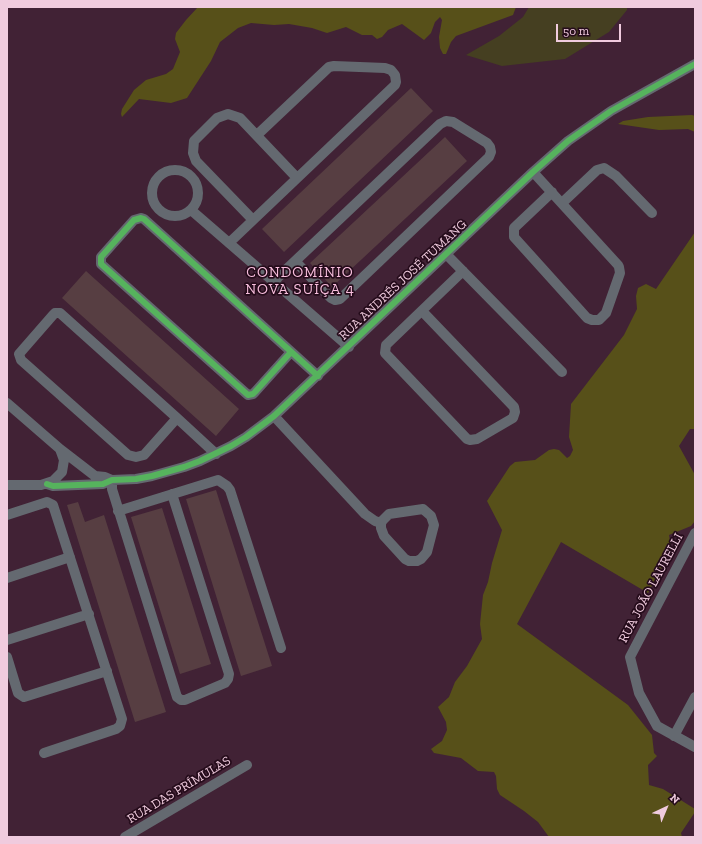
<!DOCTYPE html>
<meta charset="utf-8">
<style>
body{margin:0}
#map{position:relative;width:702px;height:844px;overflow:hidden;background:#412235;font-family:"Zilla Slab",serif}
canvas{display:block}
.frame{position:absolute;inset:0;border:8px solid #f0cbde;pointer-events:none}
.north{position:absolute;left:646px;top:788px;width:40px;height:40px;-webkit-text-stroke:3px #250c1b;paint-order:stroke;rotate:44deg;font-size:11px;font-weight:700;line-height:16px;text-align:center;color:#f0cbde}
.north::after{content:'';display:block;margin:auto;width:14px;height:18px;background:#f0cbde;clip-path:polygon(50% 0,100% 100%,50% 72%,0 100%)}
.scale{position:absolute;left:556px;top:24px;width:65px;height:18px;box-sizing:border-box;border:2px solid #f0cbde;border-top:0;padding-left:5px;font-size:12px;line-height:14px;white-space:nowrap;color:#f0cbde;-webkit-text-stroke:3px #250c1b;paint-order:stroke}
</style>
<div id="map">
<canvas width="702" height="844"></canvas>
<div class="frame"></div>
<div class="north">N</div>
<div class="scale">50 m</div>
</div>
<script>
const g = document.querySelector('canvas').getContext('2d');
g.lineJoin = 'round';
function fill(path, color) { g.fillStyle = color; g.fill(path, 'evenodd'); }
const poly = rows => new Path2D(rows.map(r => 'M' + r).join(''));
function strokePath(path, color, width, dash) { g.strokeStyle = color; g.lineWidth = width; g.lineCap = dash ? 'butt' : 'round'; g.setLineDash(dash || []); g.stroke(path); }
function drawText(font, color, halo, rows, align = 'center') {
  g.font = font + ' "Zilla Slab",serif'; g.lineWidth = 3.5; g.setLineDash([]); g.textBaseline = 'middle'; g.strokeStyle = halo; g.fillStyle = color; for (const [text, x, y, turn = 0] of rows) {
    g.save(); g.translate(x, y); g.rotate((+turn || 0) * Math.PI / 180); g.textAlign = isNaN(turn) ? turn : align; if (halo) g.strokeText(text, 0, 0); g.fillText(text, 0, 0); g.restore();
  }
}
fill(poly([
 [529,7,627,7,627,10,609,32,565,59,502,66,466,55,499,36,523,17]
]), '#453f21');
fill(poly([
 [198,7,516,7,513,15,456,36,451,42,446,54,443,54,440,48,439,37,442,20,440,17,435,22,431,33,424,40,402,24,388,30,382,37,377,39,372,35,362,35,346,27,327,33,312,28,289,24,274,25,251,23,238,28,220,42,211,61,187,98,171,103,139,99,122,117,121,114,122,109,134,90,146,80,166,74,173,69,180,52,175,39,176,33,186,20],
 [692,115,695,116,695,132,688,129,659,130,618,124,623,121,648,117],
 [695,232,695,429,690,429,679,446,695,475,695,521,691,526,669,535,671,547,667,558,648,593,561,542,517,624,628,705,652,735,654,753,657,756,648,765,649,785,663,789,695,809,695,812,681,833,682,837,549,837,538,822,524,811,500,795,497,789,496,776,494,772,478,771,461,758,434,753,431,749,442,741,447,730,446,722,438,707,449,697,455,682,467,666,482,639,480,624,483,595,488,582,492,563,502,530,487,501,510,466,515,462,535,460,549,450,554,449,559,450,567,458,570,456,573,450,569,437,571,404,624,335,637,309,636,296,638,288,646,284,656,289]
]), '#575019');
fill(poly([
 [411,88,433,111,284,252,262,229],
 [445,137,467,161,332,287,310,263],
 [86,271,239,409,216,436,62,298],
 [216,490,272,666,241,676,186,499],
 [78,502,85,522,104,515,166,712,135,722,67,505],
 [162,508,211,664,180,674,131,517]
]), '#573e42');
strokePath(poly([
 '152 193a23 23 0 1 1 46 0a23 23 0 1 1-46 0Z',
 [533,172,618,265,619,267,620,273,606,313,599,320,592,320,587,318,514,237,514,228,552,192],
 [562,203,597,170,604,168,616,176,652,213],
 [191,210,349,347],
 [253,220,196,161,193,153,194,141,217,118,228,114,240,118,297,178],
 [229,243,395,85,396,82,395,75,391,70,385,68,334,66,329,67,257,135],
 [446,254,562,372],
 [273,282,440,124,446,121,453,122,487,143,490,147,491,152,489,157,340,299,335,300,331,298,295,261],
 [422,311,514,407,515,412,513,418,477,439,470,440,467,439,385,353,386,345,463,271],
 [291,352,255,392,253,394,248,395,101,264,101,257,134,220,141,218,144,219,318,376],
 [7,403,60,449,64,460,62,472,53,481,41,485,7,485],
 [274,416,365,514,375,521,381,523],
 [177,418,144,455,136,457,128,455,21,360,19,354,53,315,55,313,60,313,177,418,216,454],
 [60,449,95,476,105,477,112,480],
 [112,480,112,489,177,697,181,700,185,700,225,683,228,679,229,674,172,494],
 [47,484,53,486,103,484,112,480,136,479,152,476,184,467,200,461,231,446,246,437,274,416,533,172,568,141,611,111,695,64],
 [423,509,431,516,434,525,427,552,421,559,417,561,409,561,405,559,384,536,381,528,381,523,383,520,389,514,423,509],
 [118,511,218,480,227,486,230,490,281,648],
 [7,515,47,502,53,505,122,719,120,726,116,729,44,753],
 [695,533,630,657,639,693,657,726,695,747],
 [7,578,70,557],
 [7,640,89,614],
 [7,657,18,693,24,697,107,671],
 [674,736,695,697],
 [125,837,247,765]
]), '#646970', 10);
strokePath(poly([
 [291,352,255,392,253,394,248,395,101,264,101,257,134,220,141,218,144,219,318,376],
 [47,484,53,486,103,484,112,480,136,479,152,476,184,467,200,461,231,446,246,437,274,416,533,172,568,141,611,111,695,64]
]), '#56b35d', 6);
drawText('13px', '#f0cbde', '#250c1b', [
 ["RUA ANDRÉS JOSÉ TUMANG",403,280,-43],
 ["RUA JOÃO LAURELLI",651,588,-62],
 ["RUA DAS PRÍMULAS",179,790,-31]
]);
g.letterSpacing = '1px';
drawText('15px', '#f9bfde', '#250c1b', [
 ["CONDOMÍNIO",300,273],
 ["NOVA SUÍÇA 4",300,290]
]);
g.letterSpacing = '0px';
</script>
